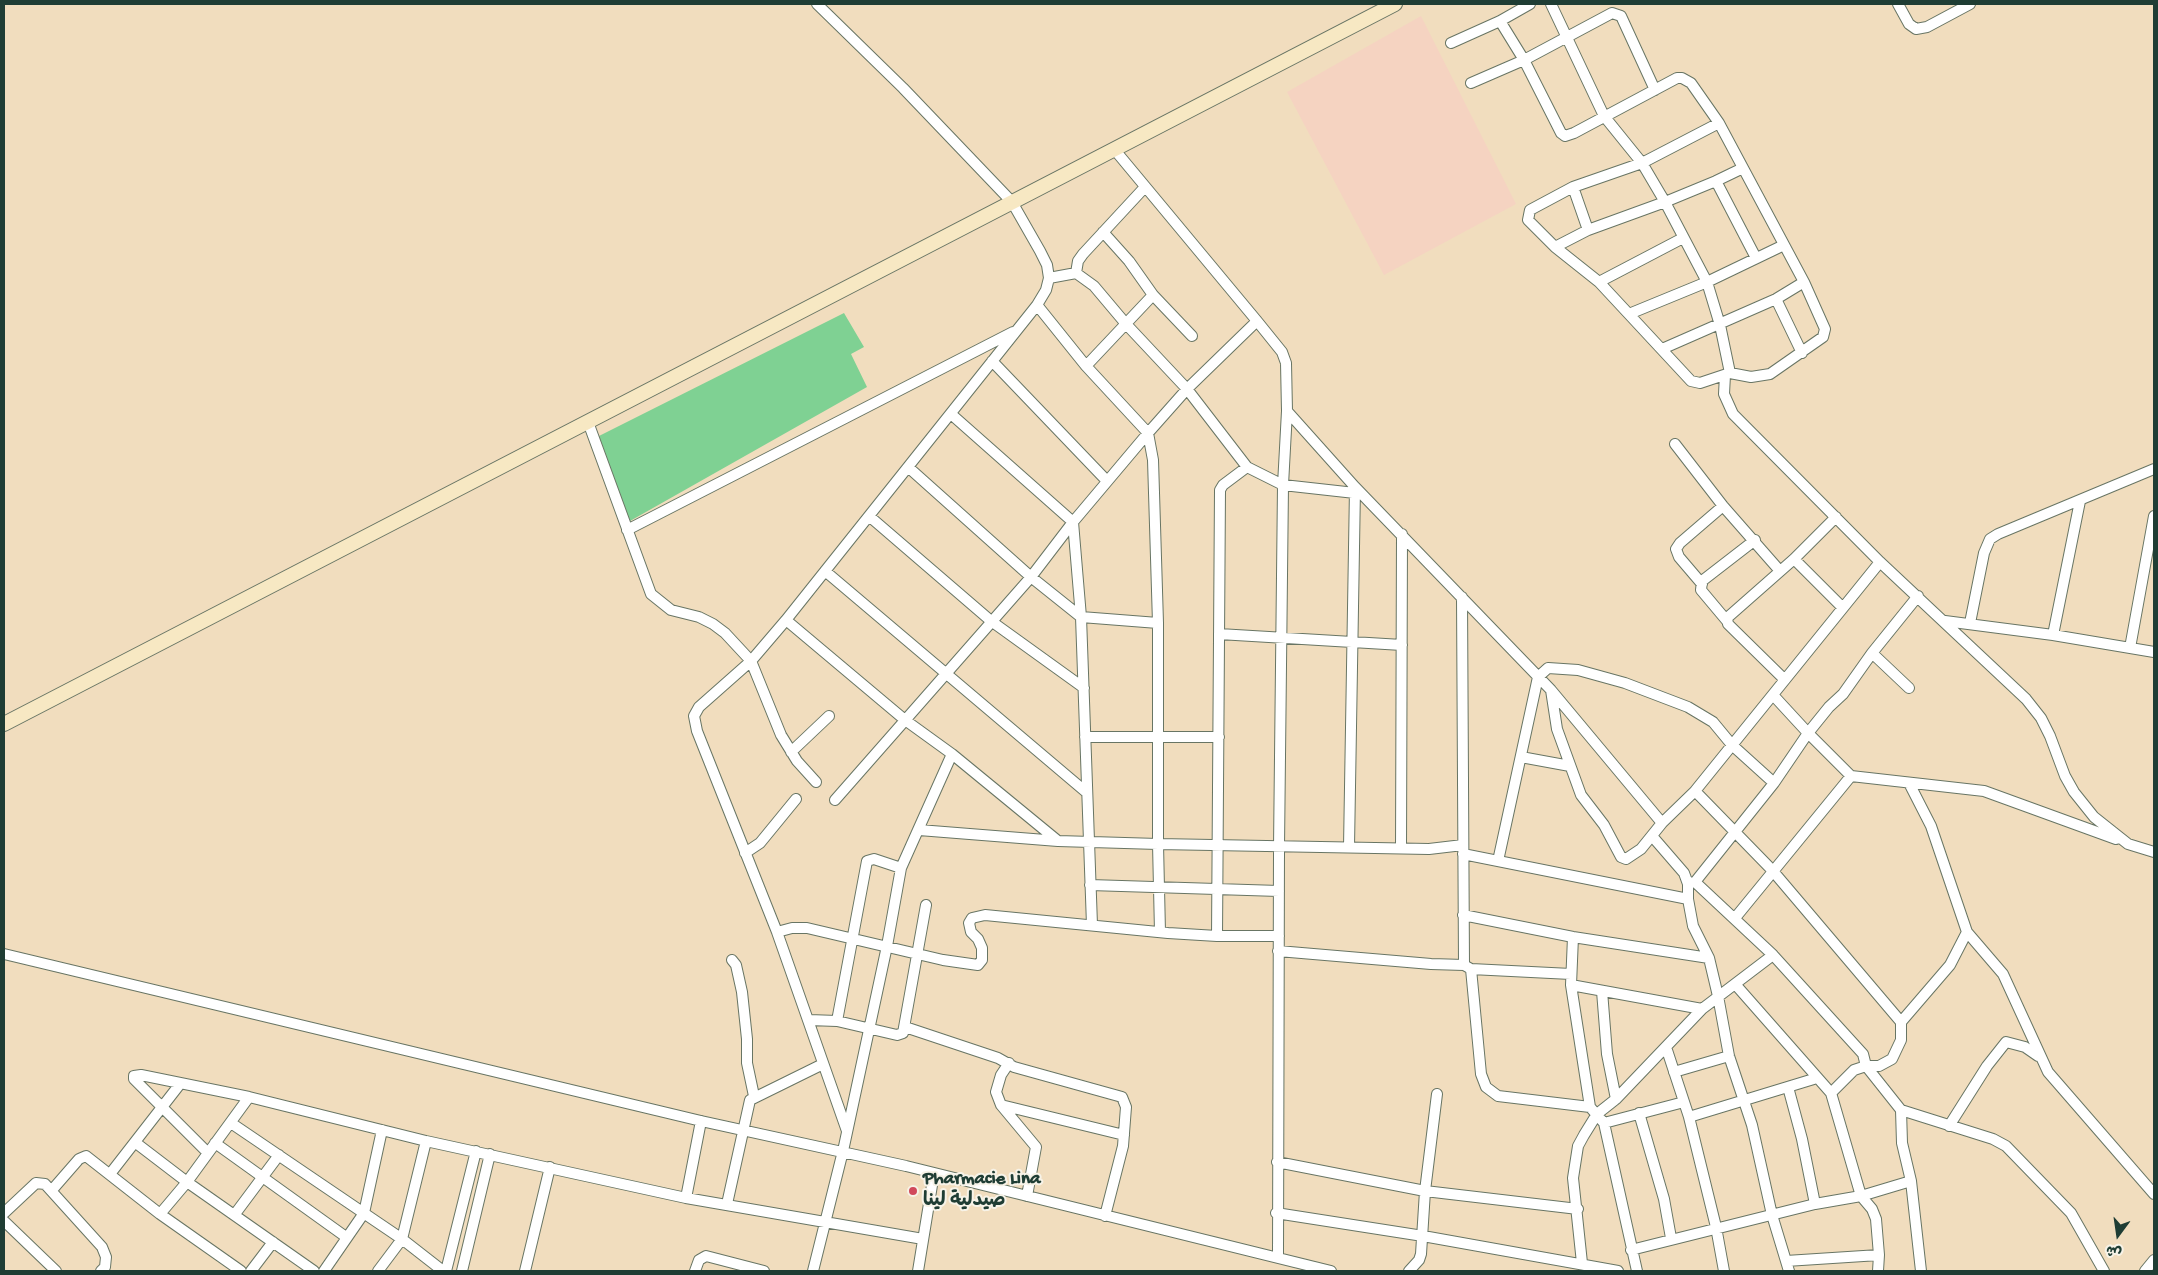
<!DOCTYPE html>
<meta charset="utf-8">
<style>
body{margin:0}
#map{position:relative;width:2158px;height:1275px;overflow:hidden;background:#f1ddbe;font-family:"Gochi Hand","Playpen Sans Arabic",sans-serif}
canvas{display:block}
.frame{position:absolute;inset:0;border:5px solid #1f3d34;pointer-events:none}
.north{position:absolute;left:2093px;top:1210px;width:50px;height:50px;-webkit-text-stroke:4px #f7f3e8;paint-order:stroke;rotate:194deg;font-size:14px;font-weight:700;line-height:20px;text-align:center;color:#1f3d34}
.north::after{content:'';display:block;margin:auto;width:18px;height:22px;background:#1f3d34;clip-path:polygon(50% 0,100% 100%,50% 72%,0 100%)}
</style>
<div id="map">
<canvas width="2158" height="1275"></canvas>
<div class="frame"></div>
<div class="north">ش</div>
</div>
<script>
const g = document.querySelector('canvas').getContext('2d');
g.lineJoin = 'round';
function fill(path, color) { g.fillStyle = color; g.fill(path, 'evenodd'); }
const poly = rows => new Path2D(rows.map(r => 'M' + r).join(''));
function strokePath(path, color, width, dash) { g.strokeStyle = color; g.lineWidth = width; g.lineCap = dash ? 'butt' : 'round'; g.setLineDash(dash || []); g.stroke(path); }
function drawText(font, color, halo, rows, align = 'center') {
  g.font = font + ' "Gochi Hand","Playpen Sans Arabic",sans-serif'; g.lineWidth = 4; g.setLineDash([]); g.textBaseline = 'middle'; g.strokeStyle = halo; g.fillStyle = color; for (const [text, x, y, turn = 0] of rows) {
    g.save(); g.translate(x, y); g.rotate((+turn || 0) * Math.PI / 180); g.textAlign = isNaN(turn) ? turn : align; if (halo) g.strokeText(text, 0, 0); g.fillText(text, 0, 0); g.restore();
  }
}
fill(poly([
 [1421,16,1516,204,1384,275,1287,92]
]), '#f5d3c1');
fill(poly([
 [844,313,864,347,851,354,867,387,630,521,599,436]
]), '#7fd193');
const street = poly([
 [817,4,903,88,1012,202,1040,251,1047,265,1049,278,1046,290,1037,305,786,620,751,661,699,707,694,716,697,731,777,932,847,1131],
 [1551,4,1604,116,1642,163,1665,202,1707,282,1720,325,1730,373],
 [1898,4,1909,24,1916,29,1927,27,1970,4],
 [1500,21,1524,60,1561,133,1565,136,1574,133,1677,78,1682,78,1691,83,1719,123,1804,282,1825,329,1823,337,1770,374,1751,377,1730,373,1700,383,1691,381,1599,282,1683,238],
 [1451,43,1500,21,1530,4],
 [1471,83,1524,60,1612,13,1621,16,1655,90],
 [1114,149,1257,321,1282,352,1286,363,1287,411,1283,485,1279,847,1278,1258],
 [1716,181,1743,168],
 [1573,187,1588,230],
 [1555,247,1588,230,1665,202,1716,181,1756,258],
 [1076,273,1078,261,1083,254,1145,187],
 [1049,278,1076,273,1094,286,1126,324,1187,389,1247,467],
 [1599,282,1555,247,1528,220,1530,210,1573,187,1642,163,1719,123],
 [1153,295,1192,336],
 [1776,299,1802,353],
 [1037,305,1086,366,1148,433,1153,460,1158,623,1158,844,1160,932],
 [1629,314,1707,282,1784,245],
 [1662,349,1776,299,1804,282],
 [992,361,1107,481],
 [1086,366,1153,295,1129,261,1103,232],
 [1725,375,1724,394,1733,414,1880,562,2026,699,2041,718,2050,736,2065,776,2074,792,2094,817,2128,844,2154,852],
 [1287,411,1355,487,1551,690,1662,823],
 [951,414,1073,522,1081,617,1092,925],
 [588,422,651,594,671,610,699,617,713,624,725,633,751,661,781,735,797,761,816,782],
 [1675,444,1723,506,1780,571],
 [908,467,1031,577,1081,617,1158,623],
 [869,516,991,621,1084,688],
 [627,530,1013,332],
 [1794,559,1842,607],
 [825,571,1086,792],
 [1702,584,1679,557,1676,549,1680,543,1723,506],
 [1462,597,1464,965,1471,969,1571,974],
 [786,620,905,720,952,754,1058,841],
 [1727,621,1701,590,1702,581,1755,540],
 [1945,621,2053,635,2154,652],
 [1970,623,1984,553,1990,539,1998,534,2154,469],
 [1219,634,1402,645],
 [2053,635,2080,501],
 [2130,648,2154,516],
 [1872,653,1909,688],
 [1784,679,1728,624,1727,618,1794,559,1836,517],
 [1551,690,1557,729,1581,795,1604,825,1621,857,1626,859,1641,849,1662,823,1695,791,1880,562],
 [1773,695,1808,733,1851,776,1984,791,2116,839],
 [1085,737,1219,737],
 [791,752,829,716],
 [1521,757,1570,766],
 [1695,791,1772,870,1901,1022,1901,1040,1892,1059,1879,1066,1866,1066,1854,1070,1831,1093],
 [835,800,1031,577,1073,522,1148,433,1187,389,1257,321],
 [919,830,1058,841,1158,844,1429,849,1463,845],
 [1652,836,1684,873,1688,884,1688,899,1693,926,1709,958,1718,996,1729,1056,1752,1125,1772,1215,1789,1271],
 [1349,847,1355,488],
 [1401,848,1402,534],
 [745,853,760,843,796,799],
 [1463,854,1688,899],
 [1498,861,1538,677,1548,668,1578,670,1625,683,1688,707,1713,722,1732,745,1774,783],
 [1695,882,1773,955,1863,1054,1866,1066,1901,1110,1993,1139,2006,1146,2071,1213,2104,1271],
 [1689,883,1695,882,1774,783,1808,733,1829,707,1843,694,1872,653,1918,596],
 [1090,885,1279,891],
 [1463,915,1573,937,1709,958],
 [1735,918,1851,776],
 [777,932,792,928,807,928,943,960,978,965,982,960,982,948,978,939,971,932,969,923,972,918,985,915,1168,933,1217,936,1279,936],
 [1967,932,2003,974,2048,1072,2154,1194],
 [1217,936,1220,490,1223,485,1247,467,1283,485,1355,493],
 [1573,937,1571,985,1590,1107,1604,1123,1637,1271],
 [1278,951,1431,964,1464,965],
 [4,954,701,1121,906,1166,1331,1271],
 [732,960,736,965,742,992,747,1039,747,1063,754,1096],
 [1471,969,1481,1074,1486,1087,1498,1096,1590,1107],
 [1735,984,1831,1093,1861,1196,1872,1209,1876,1219,1879,1255,1878,1271],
 [1571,985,1702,1009],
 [1602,991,1607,1054,1616,1099],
 [809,1020,837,1021,867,861,874,859,901,868],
 [837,1021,897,1035,903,1033,926,905],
 [1901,1022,1950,965,1967,932,1931,826,1909,783],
 [905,1027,998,1058,1014,1067,1122,1097,1126,1107,1123,1146,1105,1216],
 [1666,1047,1689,1117,1716,1227,1724,1271],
 [1009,1063,1001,1075,996,1092,1001,1105,1036,1147,1027,1196],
 [1674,1072,1729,1056],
 [1788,1087,1802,1139,1815,1204],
 [1001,1105,1124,1135],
 [1901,1110,1902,1143,1911,1181],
 [1639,1113,1664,1199,1671,1238],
 [1689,1117,1817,1078],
 [231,1123,402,1239,443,1271],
 [1604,1123,1684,1102],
 [1949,1126,1987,1066,2006,1042,2025,1047,2038,1056],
 [136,1143,187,1182,314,1271],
 [215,1143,346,1237],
 [208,1153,134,1079,134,1076,141,1075,249,1097,426,1141,686,1198,923,1239],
 [1277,1162,1425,1191,1578,1209],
 [110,1174,180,1084],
 [52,1190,79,1159,86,1156,160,1214,241,1271],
 [686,1198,701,1121],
 [727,1204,750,1100,823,1064],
 [4,1213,36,1183,45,1184,102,1247,106,1257,105,1267,101,1271],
 [1276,1213,1423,1236,1618,1271],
 [160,1214,187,1182,249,1097],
 [235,1214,279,1155],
 [4,1221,56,1271],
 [1631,1250,1815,1204,1861,1196,1911,1181,1921,1271],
 [1786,1261,1879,1255],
 [1582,1263,1573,1178,1578,1146,1584,1135,1597,1114,1616,1099,1702,1009,1773,955],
 [251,1271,273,1242],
 [324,1271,364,1213,382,1130],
 [378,1271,402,1239,426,1141],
 [446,1271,476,1151],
 [462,1271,490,1154],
 [525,1271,550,1167],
 [695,1271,699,1260,706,1256,764,1271],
 [813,1271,843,1151,887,946,901,868,952,754],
 [918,1271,934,1173],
 [1409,1271,1419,1260,1421,1254,1425,1191,1437,1094],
 [2145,1271,2154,1260]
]);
const secondary = poly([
 [4,724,1395,4]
]);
strokePath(street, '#687564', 12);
strokePath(secondary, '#687564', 16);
strokePath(street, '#fff', 10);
strokePath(secondary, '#f7e8c3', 14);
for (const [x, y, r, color] of [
 [913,1191,5,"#d1495b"]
]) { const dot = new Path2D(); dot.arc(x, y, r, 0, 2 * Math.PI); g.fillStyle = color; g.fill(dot); strokePath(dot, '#f7f3e8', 2); }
drawText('bold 19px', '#1f3d34', '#f7f3e8', [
 ["Pharmacie Lina",923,1180],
 ["صيدلية لينا",923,1202]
], 'left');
</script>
